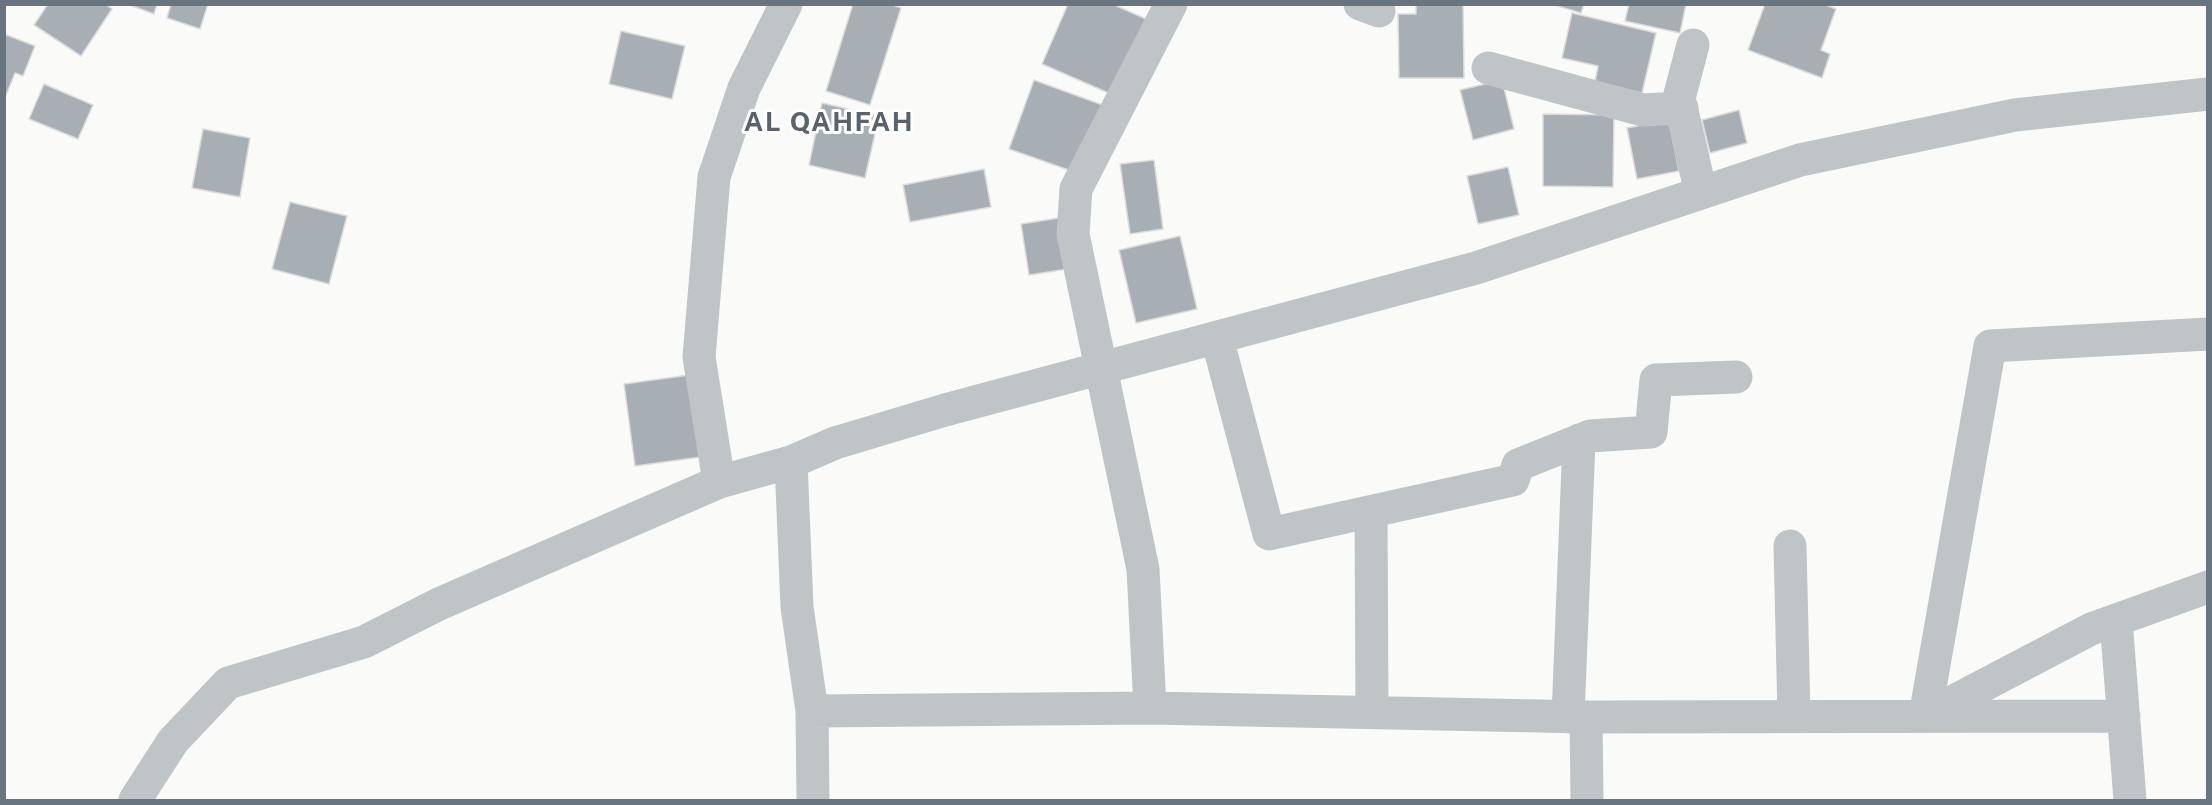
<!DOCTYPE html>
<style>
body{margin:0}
#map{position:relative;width:2212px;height:805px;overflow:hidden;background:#fafaf8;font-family:"Public Sans",sans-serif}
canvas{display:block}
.frame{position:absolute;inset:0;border:6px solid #677580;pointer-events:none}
</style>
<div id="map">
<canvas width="2212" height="805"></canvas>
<div class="frame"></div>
</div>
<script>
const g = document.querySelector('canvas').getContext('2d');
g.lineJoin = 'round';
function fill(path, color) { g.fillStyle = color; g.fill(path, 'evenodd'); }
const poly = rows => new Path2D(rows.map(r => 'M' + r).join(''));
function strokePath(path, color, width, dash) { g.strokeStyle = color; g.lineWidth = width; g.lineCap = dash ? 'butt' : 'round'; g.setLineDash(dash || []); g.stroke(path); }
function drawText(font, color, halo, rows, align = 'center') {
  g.font = font + ' "Public Sans",sans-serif'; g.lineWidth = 6; g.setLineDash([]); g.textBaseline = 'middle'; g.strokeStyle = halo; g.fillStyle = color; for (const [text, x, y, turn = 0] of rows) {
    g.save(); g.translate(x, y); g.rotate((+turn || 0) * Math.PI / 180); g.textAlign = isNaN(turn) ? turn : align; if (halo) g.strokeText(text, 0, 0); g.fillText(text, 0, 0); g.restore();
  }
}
const building = poly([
 [48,4,105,4,112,9,81,56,34,25,48,4],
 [127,4,157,4,154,14,127,4],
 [171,4,208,4,200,29,167,18,171,4],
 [853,4,890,4,901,8,870,105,826,91,853,4],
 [1068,4,1112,4,1146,19,1113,95,1042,64,1068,4],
 [1416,4,1463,4,1464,78,1399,78,1398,14,1416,14,1416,4],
 [1551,4,1584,4,1581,13,1551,4],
 [1629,4,1686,4,1680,33,1625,21,1629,4],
 [1765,4,1823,4,1836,9,1821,50,1830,54,1822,78,1748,50,1765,4],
 [1572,13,1656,33,1642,93,1595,82,1598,66,1562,58,1572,13],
 [621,31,685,46,672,99,609,84,621,31],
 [4,34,35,46,23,76,15,73,4,100,4,34],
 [1034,80,1108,107,1083,175,1009,149,1034,80],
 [1502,80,1514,129,1473,140,1460,90,1502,80],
 [44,84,93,105,78,139,29,119,44,84],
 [822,103,879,116,865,178,809,165,822,103],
 [1739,110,1747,143,1710,153,1702,120,1739,110],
 [1543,114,1614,115,1613,187,1543,186,1543,114],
 [1669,120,1679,171,1637,179,1627,128,1669,120],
 [203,129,250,138,240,197,192,188,203,129],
 [1154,160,1163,229,1130,234,1120,164,1154,160],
 [1508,167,1519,215,1478,224,1467,176,1508,167],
 [984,169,991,207,910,222,903,185,984,169],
 [290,202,347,216,329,284,272,269,290,202],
 [1065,217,1074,268,1029,275,1021,224,1065,217],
 [1180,236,1197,309,1136,323,1119,250,1180,236],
 [689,375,701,457,635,466,624,384,689,375]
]);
fill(building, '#a7afb4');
strokePath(building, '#dcdcda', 1.5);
strokePath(poly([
 [1360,4,1379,11],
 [1693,45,1679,98,1701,193],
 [1488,68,1643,110,1682,108],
 [1217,338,1269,534,1513,480,1518,465,1590,436,1651,432,1656,380,1736,377],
 [791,462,797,607,812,711,813,800],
 [719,482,699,357,714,177,744,88,786,4],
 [1371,512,1372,712],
 [1790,546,1794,716],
 [2116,620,2130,800],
 [1150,708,1143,569,1073,234,1076,189,1171,4],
 [812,711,1150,708,1586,717,2124,716],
 [1929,714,2091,629,2208,587],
 [1925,716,1990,346,2208,334],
 [1568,717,1579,440],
 [1586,717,1587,800],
 [135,800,173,741,228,683,364,642,439,604,719,482,791,462,835,443,945,410,1476,268,1800,160,2015,115,2208,94]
]), '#bfc4c7', 33);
g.letterSpacing = '1.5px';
drawText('bold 27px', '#59636c', '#fff', [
 ["AL QAHFAH",829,123]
]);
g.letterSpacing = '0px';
</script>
